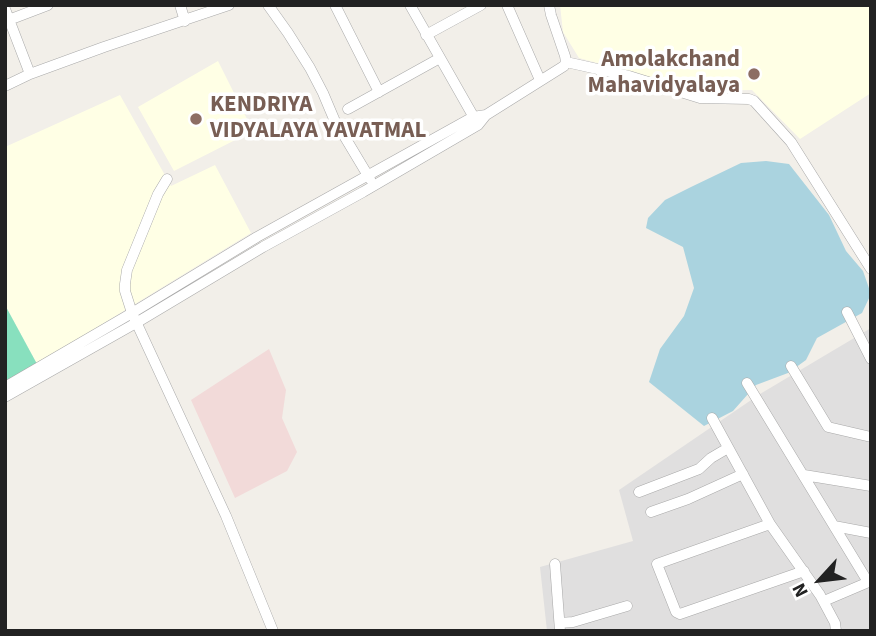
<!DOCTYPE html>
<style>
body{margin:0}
#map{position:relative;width:876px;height:636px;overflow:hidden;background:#f2efe9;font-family:"Source Sans 3",sans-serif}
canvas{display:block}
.frame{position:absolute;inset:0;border:7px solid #222;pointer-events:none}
.north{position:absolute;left:785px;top:545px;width:70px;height:70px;-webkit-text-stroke:5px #fff;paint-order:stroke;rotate:243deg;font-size:19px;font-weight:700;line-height:28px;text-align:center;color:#222}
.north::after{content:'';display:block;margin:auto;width:24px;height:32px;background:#222;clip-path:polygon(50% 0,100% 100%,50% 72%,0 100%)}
</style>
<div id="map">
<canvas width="876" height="636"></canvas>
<div class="frame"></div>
<div class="north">N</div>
</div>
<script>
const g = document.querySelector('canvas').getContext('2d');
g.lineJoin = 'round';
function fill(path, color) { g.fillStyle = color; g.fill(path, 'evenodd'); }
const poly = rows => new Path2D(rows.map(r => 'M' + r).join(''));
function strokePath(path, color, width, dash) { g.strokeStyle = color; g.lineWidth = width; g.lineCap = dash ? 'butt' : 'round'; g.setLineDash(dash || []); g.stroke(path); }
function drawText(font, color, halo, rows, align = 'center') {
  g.font = font + ' "Source Sans 3",sans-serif'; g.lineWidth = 7; g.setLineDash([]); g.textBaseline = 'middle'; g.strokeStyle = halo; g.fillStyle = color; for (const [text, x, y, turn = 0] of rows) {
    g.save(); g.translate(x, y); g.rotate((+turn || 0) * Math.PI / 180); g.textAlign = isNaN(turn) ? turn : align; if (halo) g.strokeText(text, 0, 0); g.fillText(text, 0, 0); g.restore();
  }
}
fill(poly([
 [871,328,871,631,547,631,540,567,633,541,619,490,760,394]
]), '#e0dfdf');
fill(poly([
 [269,349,286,390,282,418,297,452,287,471,235,498,191,400]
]), '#f2dad9');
fill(poly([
 [560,5,871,5,871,93,800,139,752,90,700,91,579,58,563,32],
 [218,61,253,131,174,171,138,107],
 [120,95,171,186,215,165,251,233,37,364,5,305,5,147]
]), '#ffffe5');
fill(poly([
 [5,305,37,364,5,382]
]), '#88e0be');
fill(poly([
 [766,161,789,164,829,215,846,251,863,271,871,294,862,313,817,338,806,360,788,373,756,385,733,411,704,426,649,382,660,349,684,316,694,288,683,247,646,228,648,218,665,200,691,187,741,163]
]), '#aad3df');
const minor = poly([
 [180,5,185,21],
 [268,5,288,33,310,68,323,93,334,119,370,179],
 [335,5,379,92],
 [410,5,476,121],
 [507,5,540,80],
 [5,9,30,74],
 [6,21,48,5],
 [426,35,481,5],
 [566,62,629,76,700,98,749,99,754,101,791,142,871,269],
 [5,86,30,74,104,47,229,5],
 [348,109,440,58],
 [167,179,158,194,127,270,125,284,125,291,132,313,226,516,273,631],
 [847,312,871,359],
 [791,366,828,427,871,437],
 [747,383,868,582],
 [5,387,132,313,257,237,473,117,486,115],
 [5,397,136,323,263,247,363,192,478,125,486,115,564,66,566,62,565,56,551,15,549,5],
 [712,418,770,524,820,595,835,623,836,631],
 [804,475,871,486],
 [639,492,699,469,711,458,728,448],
 [651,512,688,499,743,474],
 [770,524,657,564,676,612,680,614,804,571],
 [834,526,871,533],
 [555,564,560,631],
 [824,601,871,581],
 [560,623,573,622,627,606]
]);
strokePath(minor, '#a9a9a9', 11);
strokePath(minor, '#fff', 10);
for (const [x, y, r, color] of [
 [754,74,7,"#8d6e63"],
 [196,119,7,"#8d6e63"]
]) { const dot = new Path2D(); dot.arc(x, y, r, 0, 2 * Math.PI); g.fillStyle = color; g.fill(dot); strokePath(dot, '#fff', 2.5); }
drawText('bold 23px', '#785e54', '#fff', [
 ["Amolakchand",740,61],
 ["Mahavidyalaya",740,87],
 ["KENDRIYA",210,106,"left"],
 ["VIDYALAYA YAVATMAL",210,132,"left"]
], 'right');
</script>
